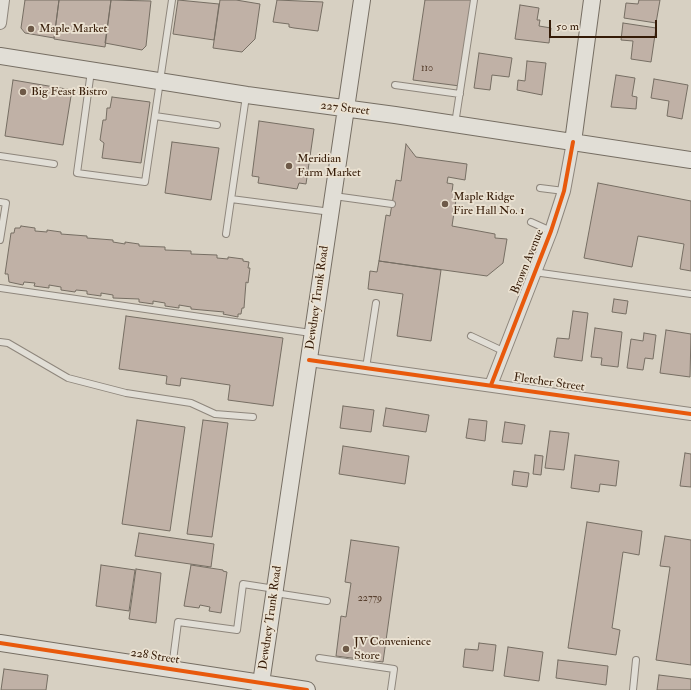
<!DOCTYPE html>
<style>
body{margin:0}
#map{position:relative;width:691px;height:690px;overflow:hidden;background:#d7d0c2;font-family:"IM FELL Double Pica",serif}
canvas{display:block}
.scale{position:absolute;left:549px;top:20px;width:108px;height:18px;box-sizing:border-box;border:2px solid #351b07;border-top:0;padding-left:5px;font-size:12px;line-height:14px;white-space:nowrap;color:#351b07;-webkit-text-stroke:3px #ebe2d2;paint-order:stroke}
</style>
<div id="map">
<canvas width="691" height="690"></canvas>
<div class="scale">50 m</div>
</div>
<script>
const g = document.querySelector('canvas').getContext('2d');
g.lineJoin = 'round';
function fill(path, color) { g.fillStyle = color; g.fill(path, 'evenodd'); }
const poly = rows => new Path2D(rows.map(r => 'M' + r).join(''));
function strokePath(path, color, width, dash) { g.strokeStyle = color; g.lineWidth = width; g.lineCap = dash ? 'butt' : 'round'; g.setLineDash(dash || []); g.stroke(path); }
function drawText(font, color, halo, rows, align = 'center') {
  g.font = font + ' "IM FELL Double Pica",serif'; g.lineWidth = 3.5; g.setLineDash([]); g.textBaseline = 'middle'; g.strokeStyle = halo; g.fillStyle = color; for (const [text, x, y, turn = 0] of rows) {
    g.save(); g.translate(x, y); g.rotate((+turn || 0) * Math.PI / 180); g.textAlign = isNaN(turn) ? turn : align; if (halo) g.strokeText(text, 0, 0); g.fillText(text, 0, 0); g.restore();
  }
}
const building = poly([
 [25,0,59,0,54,38,25,33,21,28,25,0],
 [59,0,111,0,105,47,54,39,59,0],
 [111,0,151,1,146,46,142,50,105,43,111,0],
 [178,0,219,4,214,40,173,34,178,0],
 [220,0,236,0,260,4,255,39,242,52,213,48,220,0],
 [277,0,323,2,318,31,294,28,289,27,289,24,273,22,277,0],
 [425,0,473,0,460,86,413,80,425,0],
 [639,0,660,0,656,23,624,18,626,3,638,4,639,0],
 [520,5,539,8,537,20,540,20,539,26,551,28,549,43,515,39,520,5],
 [623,23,656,28,651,62,631,59,633,41,621,40,623,23],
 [479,53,512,58,509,77,492,75,490,90,474,88,479,53],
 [527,61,546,63,542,95,517,90,518,80,525,81,527,61],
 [616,75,635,78,632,96,637,97,636,109,611,107,616,75],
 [654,79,688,85,682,119,667,116,669,101,651,98,654,79],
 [13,80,72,90,63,145,5,136,13,80],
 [112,97,150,102,141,163,102,158,104,143,100,140,103,120,106,120,107,108,110,108,112,97],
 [259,121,314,129,306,184,299,183,297,189,258,183,259,177,252,176,259,121],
 [172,142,219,148,211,200,165,193,172,142],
 [406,144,416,157,467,164,465,180,448,177,447,183,453,184,452,192,457,193,452,226,495,234,495,238,507,239,503,263,487,276,379,261,386,215,390,216,396,180,401,181,406,144],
 [598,183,691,201,691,271,680,269,684,244,638,236,632,267,584,258,598,183],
 [21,226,35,228,35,231,47,232,47,230,61,232,61,234,87,236,87,238,113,240,113,242,125,244,125,242,139,244,139,246,165,247,165,250,191,251,191,254,217,255,217,258,228,259,228,257,243,259,243,261,249,262,248,268,250,268,248,283,246,282,244,308,242,308,241,314,238,314,238,317,223,314,224,312,191,309,191,307,179,305,179,308,165,306,165,303,153,301,153,304,139,302,139,299,113,298,113,295,101,293,101,296,87,294,87,291,76,290,75,292,61,290,61,287,49,285,49,288,34,286,35,283,24,282,23,285,9,282,8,274,5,274,11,233,14,233,15,228,20,228,21,226],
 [379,261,441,270,431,341,397,336,403,294,368,289,370,271,377,272,379,261],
 [614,299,628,301,626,314,612,312,614,299],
 [573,311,588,313,582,361,554,357,557,338,569,339,573,311],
 [126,316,283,338,273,406,228,400,230,385,181,378,180,386,166,384,167,376,119,369,126,316],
 [595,328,622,332,618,367,601,365,602,358,591,357,595,328],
 [666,330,691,334,690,377,660,373,666,330],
 [644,333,656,335,653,359,645,358,643,370,627,368,631,339,643,341,644,333],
 [343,406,374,410,371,432,340,428,343,406],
 [386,408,429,415,426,432,383,426,386,408],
 [469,419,487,421,485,441,466,438,469,419],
 [137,420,185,427,170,531,122,524,137,420],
 [203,420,228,423,212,537,187,534,203,420],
 [505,422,525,425,522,444,502,442,505,422],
 [550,431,569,433,564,470,545,468,550,431],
 [343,446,409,456,405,484,339,474,343,446],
 [685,453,691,454,691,487,680,486,685,453],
 [535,455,543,456,541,475,533,474,535,455],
 [575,455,619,461,616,486,600,484,599,492,571,488,575,455],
 [514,471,529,473,527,487,512,485,514,471],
 [587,522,642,531,639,555,623,552,612,628,620,630,616,655,568,648,587,522],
 [139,533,214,544,211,567,135,556,139,533],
 [665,536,691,540,691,665,656,660,670,567,660,566,665,536],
 [351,540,399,547,383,662,336,656,341,616,346,617,351,583,345,582,351,540],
 [101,565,135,570,129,611,96,606,101,565],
 [191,565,223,570,223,571,227,572,221,613,209,611,210,607,200,605,199,608,184,606,191,565],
 [136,569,161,573,156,623,129,619,136,569],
 [479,643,496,645,493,671,463,667,465,649,478,650,479,643],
 [508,647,543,652,539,681,504,676,508,647],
 [558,660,608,666,606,685,556,678,558,660],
 [4,669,48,675,46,690,1,690,4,669],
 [659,675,691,679,691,690,657,690,659,675]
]);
fill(building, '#c0b1a6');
strokePath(building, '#766e63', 1);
const lane = poly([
 [91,71,77,173,145,182,172,0],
 [395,85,460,94],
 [155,116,217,125],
 [455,124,474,0],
 [0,156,54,164],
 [540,188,564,191],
 [334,196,392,204],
 [231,199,331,212],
 [0,202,6,203,0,240],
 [531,222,551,231],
 [226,234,246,96],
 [534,272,691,294],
 [0,288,311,333],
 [471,336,503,351],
 [0,342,8,343,68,378,126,393,191,403,215,414,253,417],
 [366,368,376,303],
 [275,593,327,601],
 [319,658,394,669,391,690],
 [172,668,178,622,237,630,243,584,275,589],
 [633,690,636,660]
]);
const street = poly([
 [0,23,3,0],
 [309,360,691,414],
 [491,385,551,231,564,191,573,142]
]);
const secondary = poly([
 [0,56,247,95,395,115,691,160],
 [573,142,592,0],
 [0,643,307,690],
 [260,690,362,0]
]);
strokePath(lane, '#8e867c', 8);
strokePath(street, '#8e867c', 14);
strokePath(secondary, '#766e63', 18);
strokePath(lane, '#e1ded6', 6);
strokePath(street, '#e1ded6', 12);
strokePath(secondary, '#e1ded6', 16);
strokePath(poly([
 [309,360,691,414],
 [491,385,551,231,564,191,573,142],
 [0,643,307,690]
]), '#e8590c', 4);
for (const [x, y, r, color] of [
 [31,29,4,"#6e5a48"],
 [23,92,4,"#6e5a48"],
 [289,166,4,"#6e5a48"],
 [445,204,4,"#6e5a48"],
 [346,649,4,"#6e5a48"]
]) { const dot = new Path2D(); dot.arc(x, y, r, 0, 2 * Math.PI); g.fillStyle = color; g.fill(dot); strokePath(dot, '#ebe2d2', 1.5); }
drawText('10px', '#58402f', null, [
 ["110",427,69],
 ["22779",370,599]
]);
drawText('12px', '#351b07', '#ebe2d2', [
 ["Maple Market",39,29],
 ["Big Feast Bistro",31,92],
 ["Meridian",297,159],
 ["Farm Market",297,173],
 ["Maple Ridge",453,197],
 ["Fire Hall No. 1",453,211],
 ["JV Convenience",354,642],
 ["Store",354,656]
], 'left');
drawText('12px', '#351b07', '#ebe2d2', [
 ["227 Street",345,109,7],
 ["Brown Avenue",528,262,-68],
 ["Dewdney Trunk Road",318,298,-82],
 ["Fletcher Street",549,383,8],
 ["Dewdney Trunk Road",271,618,-82],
 ["228 Street",155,657,9]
]);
</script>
